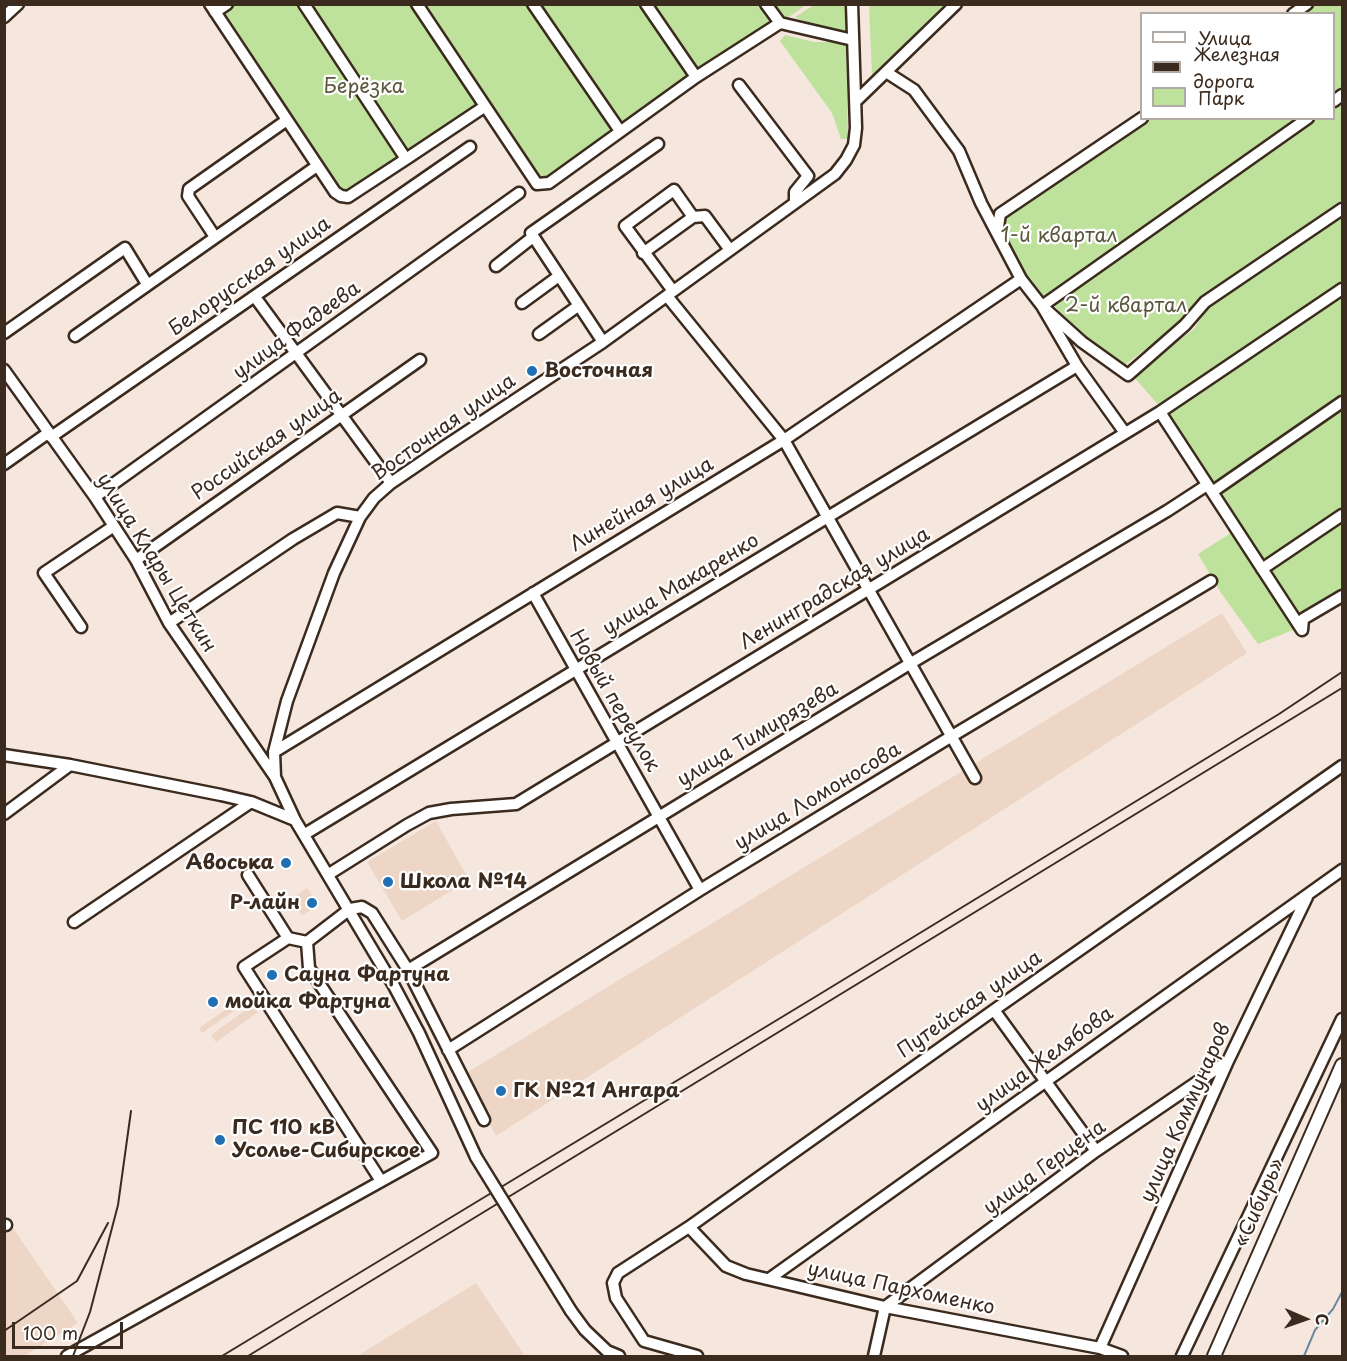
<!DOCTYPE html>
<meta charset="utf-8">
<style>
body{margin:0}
#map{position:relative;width:1347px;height:1361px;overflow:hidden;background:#f5e7de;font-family:"Playpen Sans",sans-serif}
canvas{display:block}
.frame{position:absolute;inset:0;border:6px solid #3b2a1e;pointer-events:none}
.legend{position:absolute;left:1140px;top:12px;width:195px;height:108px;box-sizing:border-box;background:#fff;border:2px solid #b1aaa5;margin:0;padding:8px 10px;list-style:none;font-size:18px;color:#3b2a1e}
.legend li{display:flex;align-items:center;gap:12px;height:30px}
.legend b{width:30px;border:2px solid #b1aaa5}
.north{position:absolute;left:1275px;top:1289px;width:60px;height:60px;-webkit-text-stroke:4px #fff;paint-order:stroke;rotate:92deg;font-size:16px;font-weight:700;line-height:24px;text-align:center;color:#3b2a1e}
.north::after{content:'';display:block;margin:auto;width:21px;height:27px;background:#3b2a1e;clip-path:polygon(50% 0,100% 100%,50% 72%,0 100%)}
.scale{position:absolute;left:12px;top:1322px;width:111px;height:27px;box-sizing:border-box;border:3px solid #3b2a1e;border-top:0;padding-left:8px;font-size:18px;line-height:21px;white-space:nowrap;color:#3b2a1e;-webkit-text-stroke:4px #fff;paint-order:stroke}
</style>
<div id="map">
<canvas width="1347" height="1361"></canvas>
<div class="frame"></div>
<ul class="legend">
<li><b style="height:8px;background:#fff"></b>Улица</li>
<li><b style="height:8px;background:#3b2a1e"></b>Железная дорога</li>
<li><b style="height:16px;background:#bee29c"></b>Парк</li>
</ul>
<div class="north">С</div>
<div class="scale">100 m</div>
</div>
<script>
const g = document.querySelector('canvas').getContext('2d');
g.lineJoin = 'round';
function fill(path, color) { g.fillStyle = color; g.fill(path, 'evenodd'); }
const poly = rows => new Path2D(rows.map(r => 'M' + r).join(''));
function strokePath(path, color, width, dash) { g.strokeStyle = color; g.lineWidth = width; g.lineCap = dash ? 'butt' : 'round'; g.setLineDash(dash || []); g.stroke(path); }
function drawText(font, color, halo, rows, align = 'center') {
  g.font = font + ' "Playpen Sans",sans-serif'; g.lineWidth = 4.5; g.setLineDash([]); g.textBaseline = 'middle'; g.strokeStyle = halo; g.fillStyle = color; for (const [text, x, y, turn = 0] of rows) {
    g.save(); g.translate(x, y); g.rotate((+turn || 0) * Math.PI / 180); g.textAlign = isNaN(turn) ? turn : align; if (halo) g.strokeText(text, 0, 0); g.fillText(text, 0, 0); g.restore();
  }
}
fill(poly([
 [1222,613,1247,653,496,1136,463,1075],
 [436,821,469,880,402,921,367,862],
 [307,888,318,905,302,916,291,899],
 [247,995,250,1000,202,1033,199,1028],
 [253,1005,258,1012,216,1042,211,1035],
 [13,1228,78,1323,24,1356,5,1356,5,1233],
 [476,1283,525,1356,357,1356]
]), '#eed6c7');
fill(poly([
 [210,5,806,5,549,183,537,184,484,107,341,196],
 [814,5,845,5,846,36,830,33,795,17],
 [869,5,869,4,944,5,872,76],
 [1314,5,1342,5,1342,93,1334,99,1334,14,1301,14],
 [785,35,814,42,846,42,848,139,841,139,832,113,780,41],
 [1342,98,1342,200,1201,296,1184,320,1122,367,1077,336,1052,302,1314,119,1334,118,1334,105],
 [1150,119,1306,119,1042,302,1001,231,1005,219],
 [1342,213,1342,286,1161,408,1132,375,1194,329,1209,306],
 [1342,295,1342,399,1213,488,1163,413],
 [1342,406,1342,513,1264,565,1217,496],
 [1342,518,1342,594,1299,619,1265,569],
 [1234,531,1298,628,1258,644,1221,593,1198,554]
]), '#bee29c');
strokePath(poly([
 [1304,1356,1315,1330,1333,1309,1342,1292]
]), '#6c899a', 2);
const minor = poly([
 [210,4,335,192,341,196,348,197,406,159,304,4],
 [417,4,537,184,549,183,696,77,780,23,853,40],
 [533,4,620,131],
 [646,4,696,77],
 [766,4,780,23],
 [215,12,227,4],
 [1293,14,1307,4],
 [4,17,18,4],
 [886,72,914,90,959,151,981,203,1021,279,1042,306,1077,366,1125,433],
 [739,85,808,176,795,192,795,202],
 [856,101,956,4],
 [1334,101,1342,95],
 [1308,118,1042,306,1082,342,1128,375,1185,325,1205,302,1342,209],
 [406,159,484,107],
 [997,233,1000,214,1142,118],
 [215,237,188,196,189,189,287,120],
 [643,253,693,217,705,216,730,250],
 [496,266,533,237],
 [673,291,625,226,674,190,693,217],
 [667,296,784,440,975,778],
 [255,297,391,483],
 [522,303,559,276],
 [4,333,125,248,147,284],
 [539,334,578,306],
 [75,336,317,166],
 [603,342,531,233,658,144],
 [4,370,95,497,136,560,169,623,275,777],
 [1160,412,1302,630],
 [51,437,470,147],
 [4,464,48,433],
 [1212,492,1342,402],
 [95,497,519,193],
 [136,560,420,360],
 [1262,569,1342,515],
 [533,593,700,890],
 [169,623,293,539,337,513,360,517],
 [81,627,44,573,114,526],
 [1302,630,1303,619,1342,596],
 [274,752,784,440,1021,279],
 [4,755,70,765,221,795,251,802,295,820],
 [4,814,70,765],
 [305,834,1077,366],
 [329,874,407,825,429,813,451,809,516,804,1160,412,1342,289],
 [74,922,251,802],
 [288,938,244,967,381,1181],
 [307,942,350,909,362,907,372,913,408,970,911,663,1167,511,1207,485],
 [408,970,484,1120],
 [994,1010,1096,1151],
 [448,1050,700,890,952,736,1211,581],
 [476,1157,419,1033,394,986,295,820,275,777,274,752,287,701,334,573,360,517,374,498,391,483,444,447,603,342,835,174,846,160,854,145,856,128,852,4],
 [4,1225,6,1225],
 [689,1227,726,1266,746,1274,885,1307,1100,1348,1122,1356],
 [769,1279,1342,870],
 [571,1311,585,1330,607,1351,619,1356],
 [1100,1348,1228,1061,1307,897],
 [67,1356,432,1153,309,968,307,942,288,938,248,875],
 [697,1356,644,1341,616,1298,613,1283,618,1273,689,1227,994,1010,1342,766],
 [874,1356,885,1307,1096,1151,1228,1061],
 [1182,1356,1342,1019]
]);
const major = poly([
 [1214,1356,1342,1065]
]);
strokePath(minor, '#3b2a1e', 15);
strokePath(major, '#3b2a1e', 16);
strokePath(minor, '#fff', 10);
strokePath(major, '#fff', 12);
strokePath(poly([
 [4,1331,77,1281,108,1223],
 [73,1356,90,1312,118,1205,131,1111],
 [222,1356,815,997,1279,714,1342,672],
 [248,1356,1342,688]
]), '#3b2a1e', 2);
const minorBridge = poly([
 [476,1157,571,1311]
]);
strokePath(minorBridge, '#3b2a1e', 15, []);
strokePath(minorBridge, '#fff', 10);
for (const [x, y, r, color] of [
 [532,371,6,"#1f6fb2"],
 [286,863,6,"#1f6fb2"],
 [388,882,6,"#1f6fb2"],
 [312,903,6,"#1f6fb2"],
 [272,975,6,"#1f6fb2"],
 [213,1002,6,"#1f6fb2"],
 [501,1091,6,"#1f6fb2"],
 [220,1140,6,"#1f6fb2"]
]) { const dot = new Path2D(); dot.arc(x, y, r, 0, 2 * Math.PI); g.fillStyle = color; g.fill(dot); strokePath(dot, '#fff', 2); }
drawText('20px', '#5c583e', '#fff', [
 ["Берёзка",364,87],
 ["1-й квартал",1059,236],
 ["2-й квартал",1126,306]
]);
drawText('20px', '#3b2a1e', '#fff', [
 ["Белорусская улица",250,277,-35],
 ["улица Фадеева",297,331,-36],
 ["Восточная улица",444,428,-35],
 ["Российская улица",267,445,-35],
 ["Линейная улица",642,505,-31],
 ["улица Клары Цеткин",156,563,58],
 ["улица Макаренко",681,585,-31],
 ["Ленинградская улица",835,589,-31],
 ["Новый переулок",614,701,60],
 ["улица Тимирязева",758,735,-31],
 ["улица Ломоносова",818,797,-31],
 ["Путейская улица",970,1005,-35],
 ["улица Желябова",1045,1060,-36],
 ["улица Коммунаров",1186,1113,-66],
 ["улица Герцена",1045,1168,-36],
 ["«Сибирь»",1260,1203,-66],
 ["улица Пархоменко",901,1289,12]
]);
drawText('bold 20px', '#3b2a1e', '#fff', [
 ["Восточная",544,371],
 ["Авоська",274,863,"right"],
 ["Школа №14",400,882],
 ["Р-лайн",300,903,"right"],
 ["Сауна Фартуна",284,975],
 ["мойка Фартуна",225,1002],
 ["ГК №21 Ангара",513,1091],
 ["ПС 110 кВ",232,1128],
 ["Усолье-Сибирское",232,1151]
], 'left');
</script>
